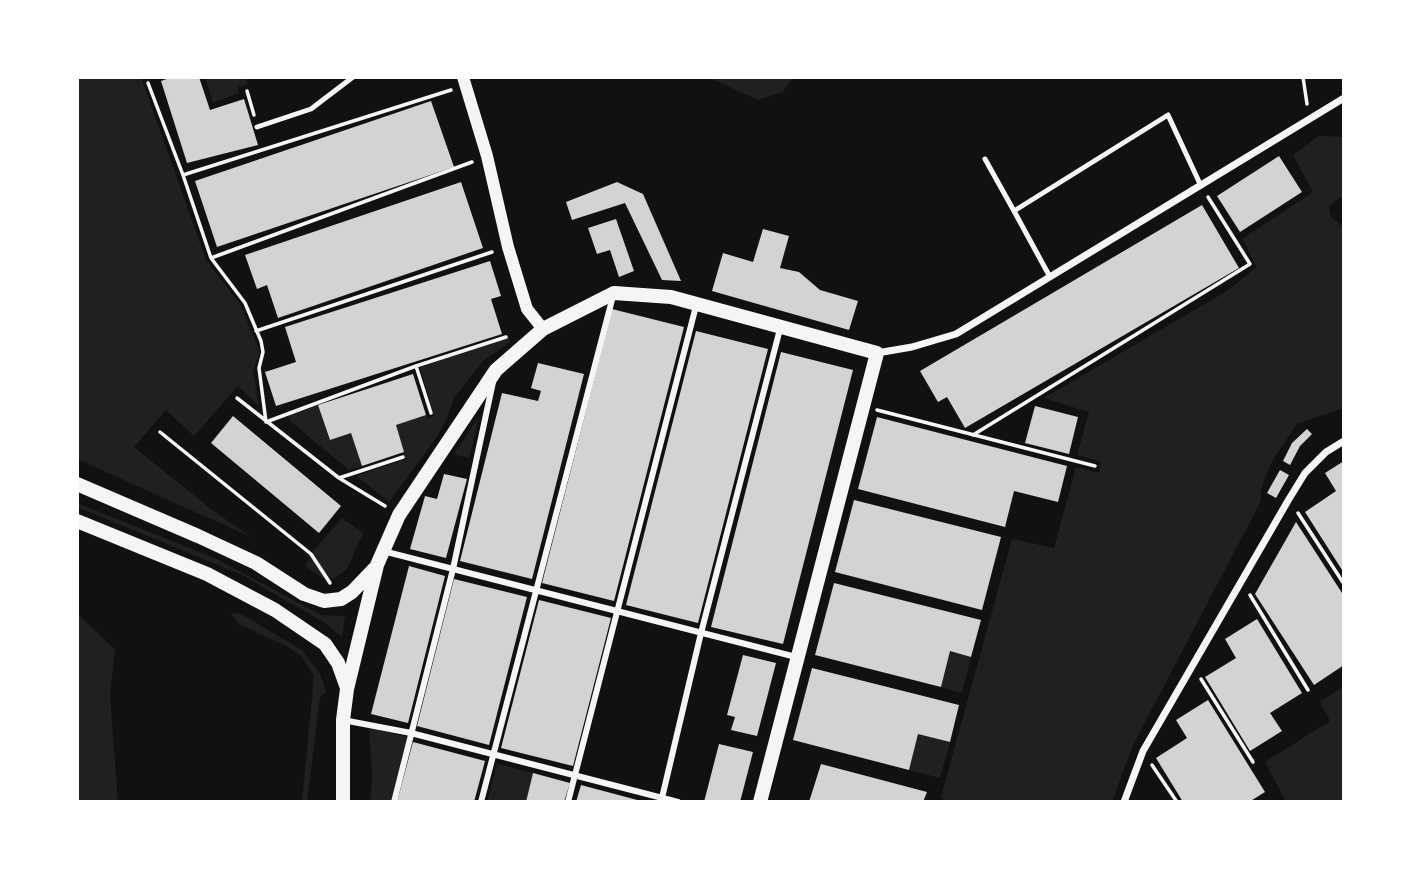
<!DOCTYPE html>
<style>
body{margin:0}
#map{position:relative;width:1421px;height:879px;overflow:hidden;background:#111;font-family:"Alegreya Sans",sans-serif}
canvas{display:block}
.frame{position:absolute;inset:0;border:79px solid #fff;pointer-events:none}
</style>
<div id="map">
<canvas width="1421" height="879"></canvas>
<div class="frame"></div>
</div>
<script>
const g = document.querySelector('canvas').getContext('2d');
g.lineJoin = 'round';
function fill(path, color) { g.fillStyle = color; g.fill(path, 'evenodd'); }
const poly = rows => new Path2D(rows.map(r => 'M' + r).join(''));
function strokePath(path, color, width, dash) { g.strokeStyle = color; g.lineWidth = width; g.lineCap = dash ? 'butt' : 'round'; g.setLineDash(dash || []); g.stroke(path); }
fill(poly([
 [77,77,141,77,206,260,240,304,260,352,253,371,259,406,238,386,194,436,166,410,134,447,211,509,251,537,77,459],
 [205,77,246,77,248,84,238,87,239,93,213,103],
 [708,77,794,77,782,92,758,100],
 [1319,136,1344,137,1344,195,1329,206,1331,217,1344,228,1344,408,1298,423,1273,459,1261,488,1261,501,1133,745,1112,802,946,802,941,797,1012,539,1054,548,1076,467,1099,473,1101,462,1077,455,1089,412,1044,398,1227,291,1257,267,1242,239,1313,192,1293,155],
 [509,337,510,342,483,361,454,398,445,423,436,438,389,502,356,476,405,459,396,425,426,415,428,419,434,416,420,367],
 [318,405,329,440,351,433,362,466,349,470,290,421,286,412],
 [479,417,469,458,454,454],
 [77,503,215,558,321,615,345,616,342,637,325,623,242,575,77,507],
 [342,518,363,533,347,569,333,579,322,577,305,566,313,551],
 [77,613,115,650,110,695,118,802,77,802],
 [230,613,241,614,302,650,320,674,325,688,325,693,320,697,307,802,302,802,314,676,301,656,288,647,239,624],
 [950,651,971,657,962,693,941,687],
 [1344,686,1344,802,1286,802,1265,762,1330,721,1320,702],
 [369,728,407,737,391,802,370,802,372,777],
 [918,734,950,742,940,778,909,770],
 [497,764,533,773,526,802,487,802]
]), '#202020');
fill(poly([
 [172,77,199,77,210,110,244,99,258,145,187,163,161,81],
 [431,101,454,167,217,247,195,181],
 [1279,156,1302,192,1240,232,1217,196],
 [461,182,483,248,278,318,267,285,257,289,245,255],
 [617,182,643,194,681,281,662,280,625,203,572,220,566,202],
 [1202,205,1239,268,965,428,947,397,938,402,920,371],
 [616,219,634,271,619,277,610,250,597,254,588,228],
 [763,229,789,236,780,268,799,272,820,290,858,301,849,330,712,291,723,253,753,262],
 [490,261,501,296,491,299,502,334,276,406,265,372,296,362,285,327],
 [612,309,684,327,614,601,542,583],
 [696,331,768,349,698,623,626,605],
 [781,352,853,370,783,644,711,627],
 [538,363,584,374,532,579,460,561,502,393,538,401,541,391,531,388],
 [413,374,426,415,396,425,404,452,362,466,351,433,330,440,318,405],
 [1035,406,1078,417,1069,454,1025,443],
 [233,416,341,506,319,533,211,443],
 [877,417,1067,466,1058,502,1014,491,1005,527,858,489],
 [1307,429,1312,434,1300,446,1290,465,1283,461,1292,443],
 [1344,461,1344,573,1305,512,1336,491,1325,473],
 [1280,470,1289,475,1276,498,1267,493],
 [444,474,467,479,446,558,410,549,425,496,437,499],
 [854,500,1001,537,982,610,835,572],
 [1296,522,1344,596,1344,665,1314,685,1255,594],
 [409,566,445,576,408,723,371,714],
 [454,579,527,597,489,745,417,726],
 [834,583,981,620,971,657,950,651,941,687,815,655],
 [539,600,611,618,573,766,501,748],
 [1257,619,1302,693,1270,713,1282,731,1250,751,1205,677,1236,658,1225,639],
 [743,655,776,663,757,736,731,730,735,717,727,715],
 [812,668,959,705,950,742,918,734,909,770,793,740],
 [1208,700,1265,792,1249,802,1183,802,1156,758,1187,738,1176,720],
 [413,742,485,761,474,802,397,802],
 [719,744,753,752,740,802,704,802],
 [821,764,927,792,923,802,809,802],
 [533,773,570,783,564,802,526,802],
 [581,785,641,801,641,802,576,802]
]), '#d3d3d3');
strokePath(poly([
 [1303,77,1307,104],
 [148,83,183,175,211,258,245,303,261,341,263,352,259,368,266,422,416,366,506,337],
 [247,91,254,115],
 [183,175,451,90],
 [211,258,472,162],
 [256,331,492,252],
 [416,366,431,413],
 [237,398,339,478,385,506],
 [877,410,1095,466],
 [160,432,311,554,330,583],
 [973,435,1250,264,1208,197],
 [339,478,403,457],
 [1298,513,1344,584],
 [1250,595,1308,690],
 [1201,679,1253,762],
 [1152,765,1177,802]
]), '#f5f5f5', 3.5);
strokePath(poly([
 [257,127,311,109,353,77],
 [985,159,1014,211],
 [1050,277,1014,211,1168,115,1201,186]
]), '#f5f5f5', 5);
strokePath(poly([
 [383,551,796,657],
 [343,720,411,733,678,802],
 [394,802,453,569,493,382],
 [481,802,613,296],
 [568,802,696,306],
 [661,802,701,633,780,329]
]), '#f5f5f5', 6);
strokePath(poly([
 [877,353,912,347,956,334,1344,98],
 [1124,802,1143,751,1289,499,1305,473,1326,452,1344,441]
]), '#f5f5f5', 7);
strokePath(poly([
 [463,77,487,156,508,247,527,309,543,329]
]), '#f5f5f5', 12);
strokePath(poly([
 [77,484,198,536,256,563,304,594,324,601,341,599,352,592,374,569],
 [77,521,207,574,275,610,325,644,338,663,347,688],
 [343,802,343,720,347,689,377,565,399,515,496,370,543,329,614,293,671,297,877,353,760,802]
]), '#f5f5f5', 14);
</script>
